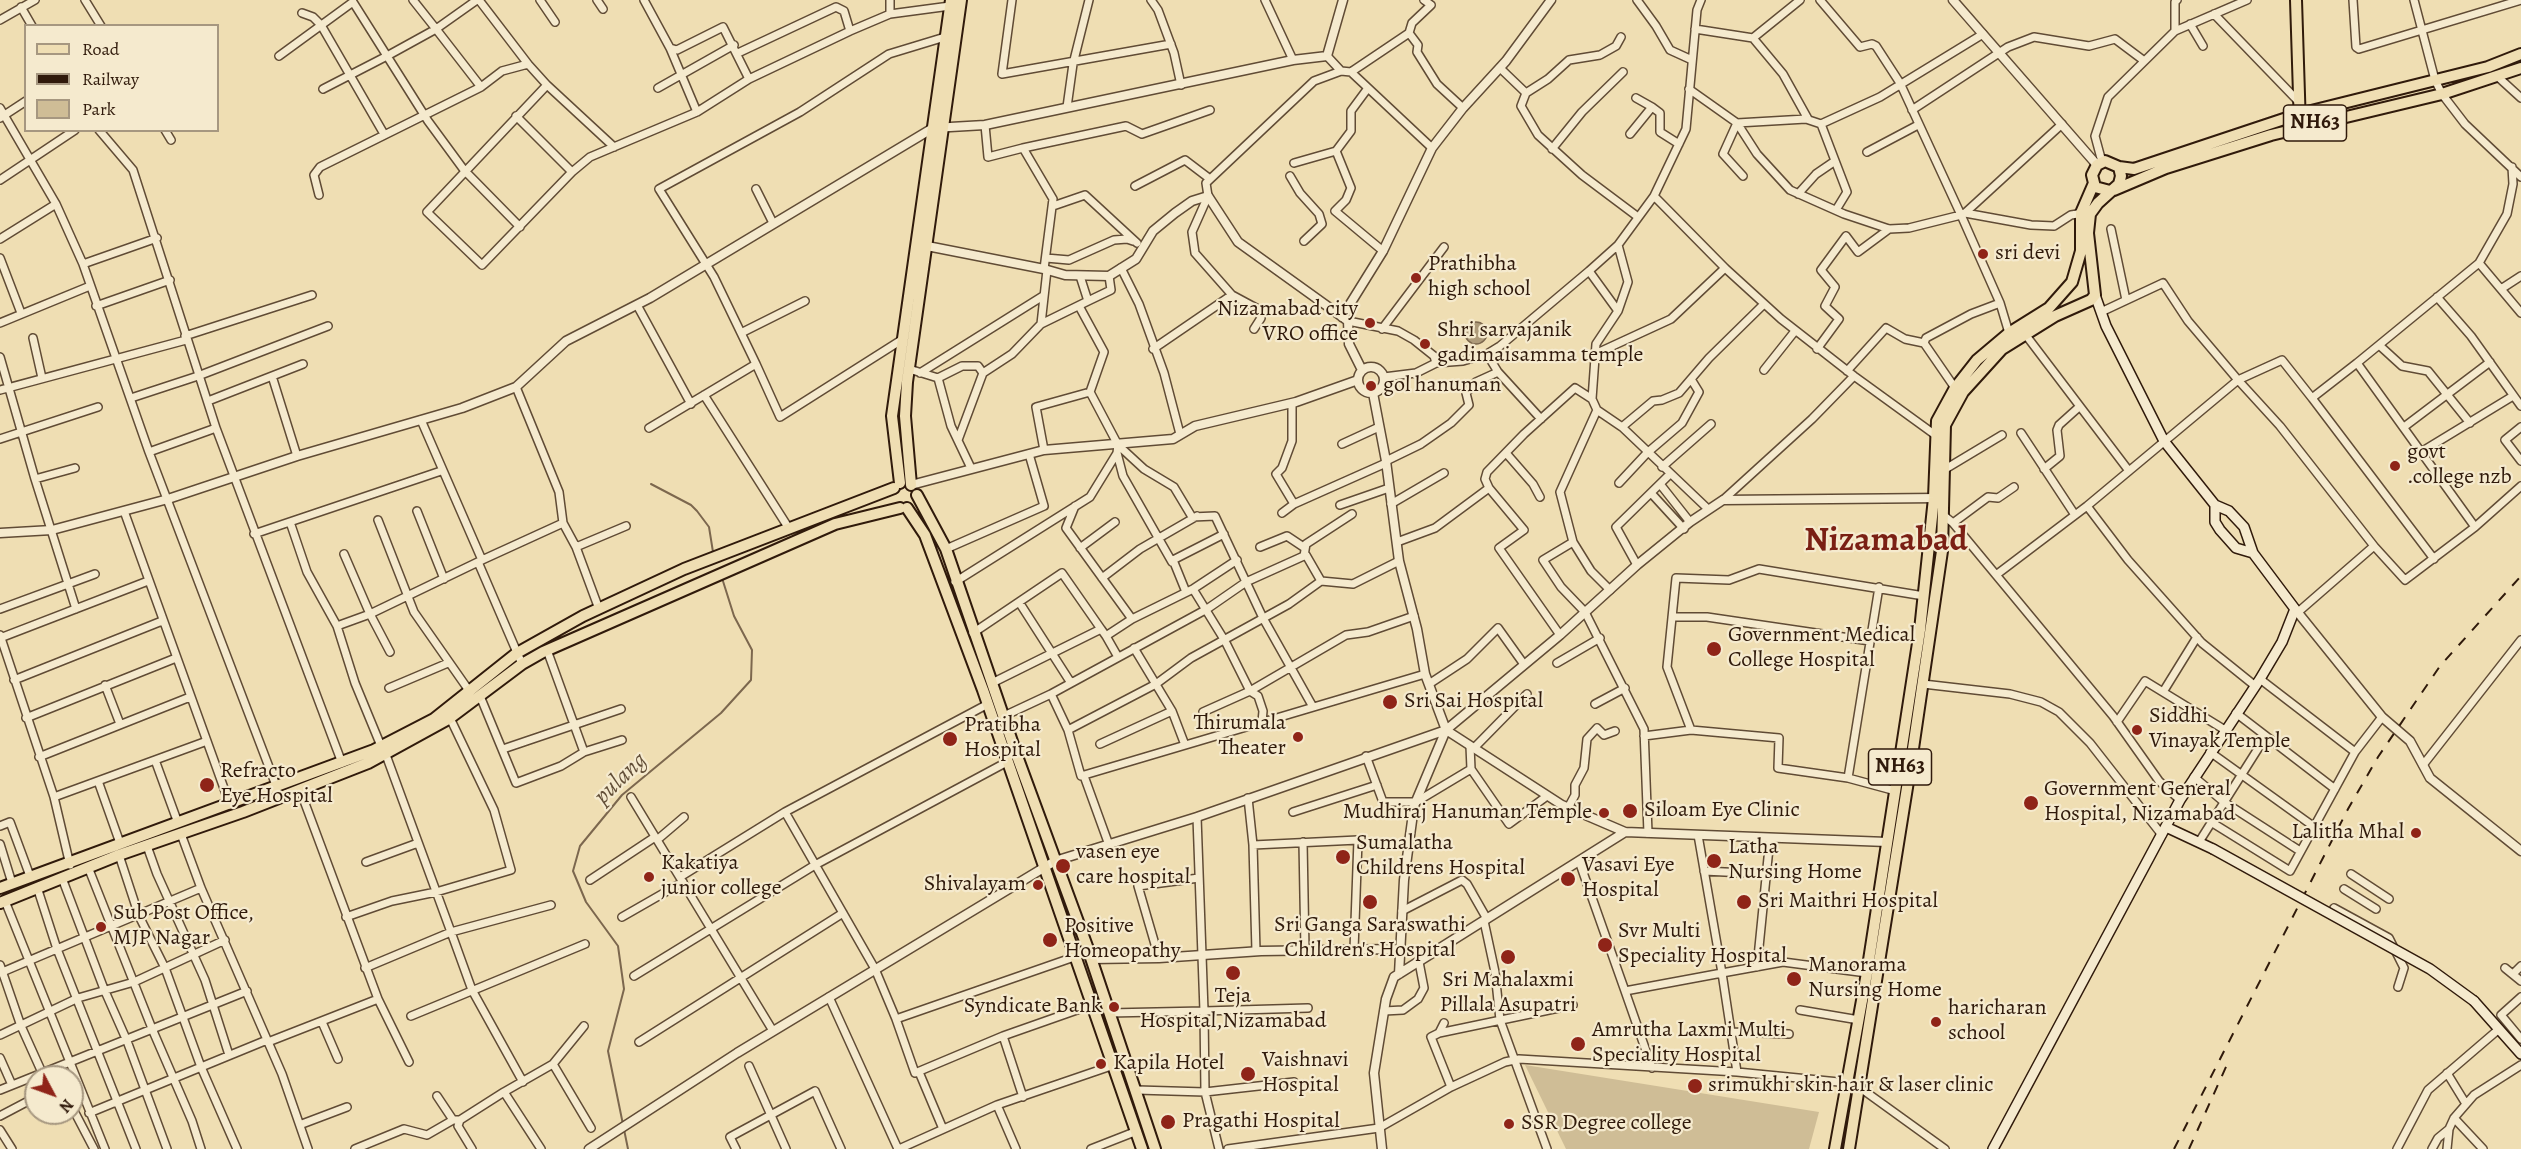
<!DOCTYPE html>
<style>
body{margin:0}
#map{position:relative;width:2521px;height:1149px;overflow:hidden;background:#efdeb3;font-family:Alegreya,serif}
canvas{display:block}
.legend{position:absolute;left:24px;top:24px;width:195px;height:108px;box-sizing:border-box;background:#f5eace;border:2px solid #a69780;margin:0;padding:8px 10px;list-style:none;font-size:18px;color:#301a0b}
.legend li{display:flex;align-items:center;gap:12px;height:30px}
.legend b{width:30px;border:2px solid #a69780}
.north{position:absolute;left:24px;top:1065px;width:60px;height:60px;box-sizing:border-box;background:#f5eace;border:2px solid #a69780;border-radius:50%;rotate:131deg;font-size:16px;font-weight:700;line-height:24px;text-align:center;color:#301a0b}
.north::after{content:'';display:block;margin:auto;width:21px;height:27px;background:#8f2418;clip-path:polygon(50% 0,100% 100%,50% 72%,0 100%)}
</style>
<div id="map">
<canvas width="2521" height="1149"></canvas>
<ul class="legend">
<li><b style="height:8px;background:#efdeb3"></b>Road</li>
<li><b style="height:8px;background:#301a0b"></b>Railway</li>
<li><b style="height:16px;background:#cfbd96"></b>Park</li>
</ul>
<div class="north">N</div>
</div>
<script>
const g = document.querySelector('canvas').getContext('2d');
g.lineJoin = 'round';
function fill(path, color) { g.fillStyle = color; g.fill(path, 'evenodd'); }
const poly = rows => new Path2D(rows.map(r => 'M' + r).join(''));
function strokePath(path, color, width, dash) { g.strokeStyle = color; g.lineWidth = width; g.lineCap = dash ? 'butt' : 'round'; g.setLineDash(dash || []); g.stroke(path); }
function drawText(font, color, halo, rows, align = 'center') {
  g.font = font + ' Alegreya,serif'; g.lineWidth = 4.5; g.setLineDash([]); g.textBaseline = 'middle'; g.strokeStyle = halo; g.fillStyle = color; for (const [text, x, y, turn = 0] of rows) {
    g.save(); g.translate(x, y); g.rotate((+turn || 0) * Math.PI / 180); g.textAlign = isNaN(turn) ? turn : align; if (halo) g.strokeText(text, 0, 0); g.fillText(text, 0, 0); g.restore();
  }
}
fill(poly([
 [1525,1065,1819,1112,1809,1149,1566,1149]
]), '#cfbd96');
const water = poly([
 '1465 333a11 11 0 1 1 22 0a11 11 0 1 1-22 0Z'
]);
fill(water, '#ae9b7a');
strokePath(water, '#7c674e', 1.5);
strokePath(poly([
 [651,484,691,505,697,511,709,527,713,552],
 [628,1149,608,1051,624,989,618,946,586,902,573,871,580,846,622,795,721,713,751,680,752,650,734,616,722,578]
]), '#7c674e', 2);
const minor = poly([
 [85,0,101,26],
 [413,0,436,29,387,56,428,121,464,170,520,227],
 [477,0,436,29,481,87],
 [479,0,528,64],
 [540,0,555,22],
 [597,0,603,9],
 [644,0,670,48,697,112],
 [1012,0,1002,74,1171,44],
 [1151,0,1158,10,1174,53,1181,85],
 [1265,0,1293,60],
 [1637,0,1656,26,1670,50,1692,60],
 [2353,0,2356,47,2359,49,2521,0],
 [2414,0,2435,80,2442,94,2465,124,2521,177],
 [21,7,32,26],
 [302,13,313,17,321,25,384,134],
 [890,14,890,0],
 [2214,14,2299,102],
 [0,20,35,0],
 [2190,24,2203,46],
 [1695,29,1753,38,1800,0],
 [2175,31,2175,2,2177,0],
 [1409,33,1418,45,1417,52,1437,84,1463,108],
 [1753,38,1783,74,1808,119],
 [670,48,677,50,723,27,749,79],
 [738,53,836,7,844,11,850,31],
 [279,56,353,2,387,56,323,89],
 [1327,56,1341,71,1351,72,1432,148],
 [1500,68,1526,93,1521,106,1538,135,1582,175,1638,217],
 [1351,72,1409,33,1412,23,1431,5,1424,0],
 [2498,77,2521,98],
 [658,88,734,45],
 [1368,88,1351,111,1351,131,1336,151,1351,188,1346,200,1335,211,1383,251],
 [1689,89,1737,123,1806,119,1821,124,1880,97,1983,34],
 [1526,93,1548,79,1569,60,1600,55,1616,46,1621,37],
 [1636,98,1652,107],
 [1067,107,1073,64,1089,0],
 [0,108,56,204,83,264,149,452,277,788],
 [1912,110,2008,47,2034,37,2089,46,2115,39,2143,60],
 [516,116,572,172],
 [0,118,26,101],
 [1821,124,1847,192,1836,210],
 [985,125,988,157,1023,148],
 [99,130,133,170,216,428,342,763],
 [165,130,171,140],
 [1630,134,1652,107,1660,113,1660,132,1679,144],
 [614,147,547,85,427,212,482,265,572,172,590,157,697,112,749,79,850,31,890,14,950,6],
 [1552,149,1582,112,1623,72],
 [1867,152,1918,125],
 [2102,162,2095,136,2108,97,2175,31,2247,0],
 [1294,163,1336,151],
 [1290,176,1300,193,1319,214,1322,224,1304,241],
 [1743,176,1723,154,1737,123,1757,154,1790,190,1844,214,1889,229,1909,228,1961,215,1900,83,1876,46,1872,44,1860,47,1820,0],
 [0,180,75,130],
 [1135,186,1185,160,1210,179],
 [756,189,773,223],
 [1798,194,1816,174,1835,161],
 [319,195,314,175,320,167,481,87,502,71,528,64,547,85],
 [1654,196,1725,268,1781,319,1854,376,1934,434],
 [1053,206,1085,195,1137,243],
 [1965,213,2062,124],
 [2111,229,2126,300],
 [0,239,56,204],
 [0,258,21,313],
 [1046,258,1069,260,1114,240,1127,239,1133,241],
 [2479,263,2507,214,2513,184,2512,167],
 [83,264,157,238],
 [1121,268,1139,304,1164,373,1180,434],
 [1044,269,1053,199,1023,148,1126,126,1142,134,1210,110],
 [1589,271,1618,245],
 [2501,289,2521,276],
 [1232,295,1258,309,1261,318,1254,329],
 [2437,297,2471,336,2521,406],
 [1088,301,1111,290,1109,276],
 [637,305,691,404],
 [96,306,170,280],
 [1618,311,1596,344,1592,399,1597,410,1622,427,1708,509],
 [2101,312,2163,283,2188,321,2238,380,2282,360,2312,398,2357,363,2475,527,2405,580,2374,546,2297,613],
 [1348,321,1398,331,1414,340,1434,356,1436,363],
 [0,323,90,286],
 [1041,324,1088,301,1080,276],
 [1382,329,1444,247],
 [741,333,805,301],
 [2009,333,2000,303,1961,215,1965,213,2031,225,2054,226,2071,215,2084,213],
 [2025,334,2129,471],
 [185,336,312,295],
 [33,338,42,378],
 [2379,345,2402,366,2428,371,2470,423],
 [1153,349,1232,295,1195,253,1192,232,1208,196,1206,183,1314,81,1341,71],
 [1817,349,1839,319,1825,306,1835,287,1821,270,1846,236,1858,252,1889,229],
 [1595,354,1671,319,1725,268],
 [0,357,35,479],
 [2357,363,2479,263,2521,313],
 [756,364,714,277,659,189,800,112,889,54,945,37],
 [909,369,938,378,951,426,971,468],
 [1764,370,1795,331],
 [1847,371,1886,328,1905,339,1924,343],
 [1498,372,1541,419],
 [920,373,1043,296],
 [983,373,1012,354,1041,324,1047,270],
 [272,376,297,456],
 [1384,377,1416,373,1436,363,1463,361,1487,354,1500,346,1589,271,1618,311,1628,282,1618,245,1654,196,1686,129,1697,10,1701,0],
 [938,378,962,366,978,366,983,373,958,440],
 [516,387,559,492,563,523],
 [1955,388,1924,343,1926,338,1971,314,2000,303],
 [0,390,186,340],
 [1090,392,1118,445,1144,469,1174,487,1192,517,1215,516,1263,618,1313,707],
 [704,395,788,527],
 [131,398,198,376,328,326],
 [2312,398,2434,559],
 [208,401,303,364],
 [1597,410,1560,492,1573,542,1591,571,1610,590],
 [421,420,482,560,478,562,522,664],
 [1622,427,1653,401,1662,400,1679,393,1709,358,1764,304],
 [2404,427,2490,362],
 [2521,427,2505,440,2521,461],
 [649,428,756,364,780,417,903,339],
 [2021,433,2075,515],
 [0,439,98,407],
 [1342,444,1379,427],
 [1044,450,1036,407,1090,392,1104,352,1079,306],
 [149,452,216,428],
 [2421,452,2513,396],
 [1117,453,1123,476,1172,562],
 [1506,453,1533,484,1540,497],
 [1386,461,1421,444,1451,423,1469,405,1466,393,1476,382,1498,372,1487,354],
 [1662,467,1711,424],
 [75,468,35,479,76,609],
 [2044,469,2060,456,2057,430,2059,425,2079,407],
 [1942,471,2002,435],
 [1619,483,1647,453,1682,423,1699,392,1691,379],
 [1660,484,1690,522],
 [1489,488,1485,479,1487,472,1524,434,1575,388,1592,399],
 [1651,493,1684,529],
 [1723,500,1812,419,1854,376],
 [1294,504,1386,463],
 [1391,504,1444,473],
 [1340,505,1389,488],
 [1075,506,1066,528,1132,619],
 [2087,506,2128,560,2202,643,2254,685],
 [124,511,230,805],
 [417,511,444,579],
 [1282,513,1294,504,1276,474,1282,468,1292,441,1292,403],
 [1942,514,1953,523,2113,716,2159,781,2180,800],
 [378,520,414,612,470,692],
 [290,522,307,572,337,626,355,683,381,746],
 [1953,523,1988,497,1998,498,2014,487],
 [2475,527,2521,486],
 [254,534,441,471],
 [1397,542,1435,528,1489,488,1524,530,1499,548,1560,635],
 [1573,542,1543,560,1561,587,1585,612,1644,729,1648,833],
 [1260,547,1287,536,1305,548],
 [1080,548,1115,522],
 [946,549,1044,506,1029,454],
 [344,554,370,614,390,652],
 [1304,556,1306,544,1352,514],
 [482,560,563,523,576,547],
 [1399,561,1353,584,1321,581,1289,604,1191,658,1156,684,1068,730,1081,776,1425,674],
 [1637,565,1616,527,1670,474],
 [1996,575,2087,506,2238,380,2280,426,2374,546],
 [1102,578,1140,549,1197,516],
 [955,582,1090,497,1117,453,1118,445],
 [1193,589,1225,641,1250,691,1258,696,1263,711,1262,722],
 [1186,592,1173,560,1224,534],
 [1019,602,1071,683],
 [0,609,95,574],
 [599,609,576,547,626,526],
 [1672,617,1707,617,1870,641],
 [337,626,370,614,478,562],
 [973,633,1062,573,1101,629],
 [0,635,54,797,70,865],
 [1106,636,1118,657],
 [0,638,148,581],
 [1134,648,1172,711,1185,745],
 [547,650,584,752],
 [1557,663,1600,638],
 [2260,679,2355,752],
 [14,680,162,621],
 [992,683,1101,629,1106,636,1132,619,1193,589,1237,560],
 [1429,684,1467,659,1498,628,1523,663],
 [1923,684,2010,694,2041,702,2059,712,2090,743,2162,835],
 [105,685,120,724],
 [389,688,448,663],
 [2163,692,2197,637],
 [1051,694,1068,730],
 [480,696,516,783,561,766,584,752,622,740],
 [1595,704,1625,688],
 [1203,712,1250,691,1346,635,1368,632,1414,616],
 [2236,713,2335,789],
 [1004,716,1051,694,1207,609,1246,582,1306,555,1321,581],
 [26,718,176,658],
 [2117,722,2145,681,2225,730],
 [1644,736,1691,730],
 [1100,744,1172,711],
 [1470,746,1471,769,1509,824,1547,796],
 [1474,748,1527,694],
 [503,749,621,709],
 [2210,752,2313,826],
 [1366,756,1383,802,1416,802,1471,769],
 [39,757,190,697],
 [155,760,178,823],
 [2423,765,2521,640],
 [1084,776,1109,845],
 [2194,777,2224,802,2300,851],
 [1848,778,1879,587],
 [98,781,120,843],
 [1896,791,1848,778,1778,768,1779,738,1691,730,1667,667,1676,578,1729,580,1759,569,1924,596],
 [54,797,207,741],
 [631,797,773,1031],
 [1248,798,1253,845,1256,951],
 [1568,808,1575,795,1575,785,1584,768,1587,739,1597,728,1604,735,1615,731],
 [785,812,875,969,896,1019],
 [1293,812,1377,785],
 [2211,822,2290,871,2355,752,2382,717],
 [0,826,10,822,30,876],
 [181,834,201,888,282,1074,308,1149],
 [657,840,684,817],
 [1303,842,1305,950],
 [2199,842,2266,736],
 [0,844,12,883],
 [1253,845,1358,840,1354,950],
 [147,846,157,874,205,980,229,1055],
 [119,855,139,916,165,968,201,1067,237,1149],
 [1579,861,1625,991],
 [366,862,418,843],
 [88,867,153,1031,192,1121,201,1149],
 [1704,871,1766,874],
 [2351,874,2389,899],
 [680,877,785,812,988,704],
 [62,878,104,989,127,1041,167,1149],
 [590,880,655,837],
 [37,887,57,949,136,1149],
 [2344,889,2376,909],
 [5,901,105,1149],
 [2334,908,2389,938,2404,968,2398,987],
 [1402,911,1462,880,1467,884,1487,919],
 [346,917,392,901,436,892,511,870,494,810,450,718],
 [622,917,683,882],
 [1484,921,1495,972,1500,1020,1547,1149],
 [1077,956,896,1019,915,1073,1003,1036,1094,1004],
 [1159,958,1138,886,1199,878],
 [0,965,21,1026,44,1077],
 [1757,967,1770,838],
 [365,968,451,932,386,755],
 [2505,968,2521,981],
 [0,973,201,888],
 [2513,974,2521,966],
 [634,976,815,865,1007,762],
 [829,997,898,1149],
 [2521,997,2501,1015,2521,1039],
 [378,999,409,1062],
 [1800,1010,1859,1020],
 [1384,1011,1403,1010,1418,999,1424,988,1419,962],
 [1109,1013,1204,1011,1197,817],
 [411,1016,585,944],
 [322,1022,338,1059],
 [1444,1023,1439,1033,1431,1037,1451,1087],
 [584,1026,553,1064,591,1128],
 [1731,1032,1789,1034],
 [1439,1033,1573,1005],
 [0,1035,78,998,134,982,225,940],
 [1003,1036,1023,1097],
 [268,1042,378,999,300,790],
 [639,1042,843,913],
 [0,1058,12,1085],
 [749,1066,786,1149],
 [1652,1068,1625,991,1722,973,1698,835],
 [919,1072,943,1129],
 [1737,1072,1722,973,1783,962,1867,973],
 [2447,1073,2466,1104],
 [523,1082,472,990,451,932,551,905],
 [1294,1082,1205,1092,1204,1011,1308,1008],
 [0,1090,247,991],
 [1137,1090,1205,1092,1219,1149],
 [437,1096,453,1120],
 [72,1107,94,1149],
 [89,1113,267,1040],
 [0,1116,36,1097],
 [2454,1118,2483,1149],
 [302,1124,347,1107],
 [0,1130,12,1149],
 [355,1149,404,1129,427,1135,453,1120,460,1120],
 [472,1149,458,1126,460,1120,504,1092],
 [541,1149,504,1092,553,1064],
 [736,1149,730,1137,815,1091,841,1149],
 [899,1149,997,1105],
 [1016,1149,997,1105,1114,1065],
 [1091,1149,1137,1131],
 [1228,1149,1379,1128,1451,1087,1505,1062,1519,1059,1737,1072,1849,1083,1859,1087,1945,1149],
 [2397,1149,2428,1090,2499,1029],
 [2432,1149,2438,1138,2449,1129],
 [2447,1149,2449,1129,2454,1118,2474,1095,2521,1065]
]);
const tertiary = poly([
 [1953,0,2097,165],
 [927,246,1044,269,1065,275,1109,276,1136,259,1153,231,1175,213,1192,201,1208,196,1238,242,1348,321,1349,344,1362,370],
 [1342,317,1383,251,1432,148,1463,108,1506,61,1551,0],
 '1358 380a13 13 0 1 1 26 0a13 13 0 1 1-26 0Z',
 [1373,393,1386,461,1399,561,1417,629,1425,674,1446,730,1562,805,1625,832,1887,842],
 [911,485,1044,450,1173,439,1195,426,1296,402,1358,380],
 [0,533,52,530,168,499,297,456,462,408,516,387,566,341,650,298,933,128,985,125,1293,60,1327,56,1343,0],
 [2295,609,2382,717,2410,741,2430,778,2521,851],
 [1091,959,1159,958,1261,951,1399,949],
 [1399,974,1404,880,1414,806,1446,730],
 [589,1149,737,1053,1055,861,1197,817,1446,730,1560,635,1637,565,1690,522,1723,500,1938,498],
 [1382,1149,1374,1073,1386,999,1394,977,1625,832]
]);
const secondary = poly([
 [2215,505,2215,522,2220,530,2236,548,2253,553],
 [2166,827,2213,849],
 [2474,1001,2521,1054],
 [1993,1149,2180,800,2260,679,2282,642,2295,609,2253,553,2244,527,2229,511,2215,505,2164,441,2106,326,2095,295]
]);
const primary = poly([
 [2296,0,2300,126],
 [900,483,892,416,951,0],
 [911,485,905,416,907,382,961,0],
 [917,495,946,549,1017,756,1088,949,1155,1149],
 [907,508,925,535,983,690,1142,1149],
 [0,888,374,750,434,719,517,653,583,616,684,569,894,488],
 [0,903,119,855,243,812,368,763,450,718,522,664,543,652,835,524,900,508]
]);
const trunk = poly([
 [2119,167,2134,169,2299,114,2488,67,2521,54],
 [2114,190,2166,168,2271,135,2442,94,2521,68],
 [1835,1149,1867,973,1920,630,1934,498,1937,421,1955,388,1977,360,2009,333,2049,308,2072,282,2081,251,2081,213,2094,183],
 [1849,1149,1910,769,1942,551,1945,425,1963,392,2002,349,2055,316,2091,300,2095,295,2088,233,2090,214,2098,203,2119,184,2121,176,2119,167,2105,161,2097,165,2092,175,2095,187,2110,191]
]);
strokePath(minor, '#604b35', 10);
strokePath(tertiary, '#604b35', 11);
strokePath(secondary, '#301a0b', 12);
strokePath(primary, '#301a0b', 14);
strokePath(trunk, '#301a0b', 14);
strokePath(minor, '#f5eace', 7);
strokePath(tertiary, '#f5eace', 8);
strokePath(secondary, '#f5eace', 9);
strokePath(primary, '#efdeb3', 10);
strokePath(trunk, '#efdeb3', 10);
strokePath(poly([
 [2174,1149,2348,809,2378,757,2440,666,2521,576],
 [2189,1149,2230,1058]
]), '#301a0b', 2, [10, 10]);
const secondaryBridge = poly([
 [2213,849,2430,969,2474,1001]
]);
strokePath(secondaryBridge, '#301a0b', 12, []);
strokePath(secondaryBridge, '#f5eace', 9);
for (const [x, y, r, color] of [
 [1983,254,6,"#8f2418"],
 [1416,278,6,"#8f2418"],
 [1370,323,6,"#8f2418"],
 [1425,344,6,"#8f2418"],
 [1371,386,6,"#8f2418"],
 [2395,466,6,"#8f2418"],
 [1714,649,8,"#8f2418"],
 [1390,702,8,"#8f2418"],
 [2137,730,6,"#8f2418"],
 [1298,737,6,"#8f2418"],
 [950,739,8,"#8f2418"],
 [207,785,8,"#8f2418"],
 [2031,803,8,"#8f2418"],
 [1630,811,8,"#8f2418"],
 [1604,813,6,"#8f2418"],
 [2416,833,6,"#8f2418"],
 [1343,857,8,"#8f2418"],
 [1714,861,8,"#8f2418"],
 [1063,866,8,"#8f2418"],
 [649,877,6,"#8f2418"],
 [1568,879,8,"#8f2418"],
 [1038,885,6,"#8f2418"],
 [1370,902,8,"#8f2418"],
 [1744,902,8,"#8f2418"],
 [101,927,6,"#8f2418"],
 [1050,940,8,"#8f2418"],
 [1605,945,8,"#8f2418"],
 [1508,957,8,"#8f2418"],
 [1233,973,8,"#8f2418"],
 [1794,979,8,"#8f2418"],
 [1114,1007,6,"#8f2418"],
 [1936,1022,6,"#8f2418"],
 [1578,1044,8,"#8f2418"],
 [1101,1064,6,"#8f2418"],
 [1248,1074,8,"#8f2418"],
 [1695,1086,8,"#8f2418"],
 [1168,1122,8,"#8f2418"],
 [1509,1124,6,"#8f2418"]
]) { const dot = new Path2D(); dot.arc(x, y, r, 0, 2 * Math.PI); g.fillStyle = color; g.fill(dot); strokePath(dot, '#f5eace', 2); }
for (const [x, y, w] of [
 [2315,123,63],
 [1900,767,63]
]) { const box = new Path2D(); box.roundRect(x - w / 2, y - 18, w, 36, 4.5); g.fillStyle = '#f5eace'; g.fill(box); strokePath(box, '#301a0b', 1.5); }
drawText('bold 21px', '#301a0b', null, [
 ["NH63",2315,123],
 ["NH63",1900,767]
]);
drawText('22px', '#301a0b', '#f5eace', [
 ["sri devi",1995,254],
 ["Prathibha",1428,265],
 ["high school",1428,290],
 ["Nizamabad city",1358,310,"right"],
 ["VRO office",1358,335,"right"],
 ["Shri sarvajanik",1437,331],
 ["gadimaisamma temple",1437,356],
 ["gol hanuman",1383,386],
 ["govt",2407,453],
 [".college nzb",2407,478],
 ["Government Medical",1728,636],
 ["College Hospital",1728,661],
 ["Sri Sai Hospital",1404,702],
 ["Siddhi",2149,717],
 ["Vinayak Temple",2149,742],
 ["Thirumala",1286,724,"right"],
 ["Theater",1286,749,"right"],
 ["Pratibha",964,726],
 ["Hospital",964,751],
 ["Refracto",220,772],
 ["Eye Hospital",220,797],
 ["Government General",2044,790],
 ["Hospital, Nizamabad",2044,815],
 ["Siloam Eye Clinic",1644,811],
 ["Mudhiraj Hanuman Temple",1592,813,"right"],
 ["Lalitha Mhal",2404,833,"right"],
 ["Sumalatha",1356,844],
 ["Childrens Hospital",1356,869],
 ["Latha",1728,848],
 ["Nursing Home",1728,873],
 ["vasen eye",1076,853],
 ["care hospital",1076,878],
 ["Kakatiya",661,864],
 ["junior college",661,889],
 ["Vasavi Eye",1582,866],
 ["Hospital",1582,891],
 ["Shivalayam",1026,885,"right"],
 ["Sri Maithri Hospital",1758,902],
 ["Sub Post Office,",113,914],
 ["MJP Nagar",113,939],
 ["Sri Ganga Saraswathi",1370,926,"center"],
 ["Children's Hospital",1370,951,"center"],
 ["Positive",1064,927],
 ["Homeopathy",1064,952],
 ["Svr Multi",1618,932],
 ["Speciality Hospital",1618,957],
 ["Manorama",1808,966],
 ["Nursing Home",1808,991],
 ["Sri Mahalaxmi",1508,981,"center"],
 ["Pillala Asupatri",1508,1006,"center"],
 ["Teja",1233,997,"center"],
 ["Hospital,Nizamabad",1233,1022,"center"],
 ["Syndicate Bank",1102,1007,"right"],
 ["haricharan",1948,1009],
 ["school",1948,1034],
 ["Amrutha Laxmi Multi",1592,1031],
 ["Speciality Hospital",1592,1056],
 ["Vaishnavi",1262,1061],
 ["Hospital",1262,1086],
 ["Kapila Hotel",1113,1064],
 ["srimukhi skin hair & laser clinic",1708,1086],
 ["Pragathi Hospital",1182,1122],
 ["SSR Degree college",1521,1124]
], 'left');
drawText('italic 24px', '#624e37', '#f5eace', [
 ["pulang",621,779,-44]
]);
drawText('bold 34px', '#7a1f14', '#f5eace', [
 ["Nizamabad",1886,542]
]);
</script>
